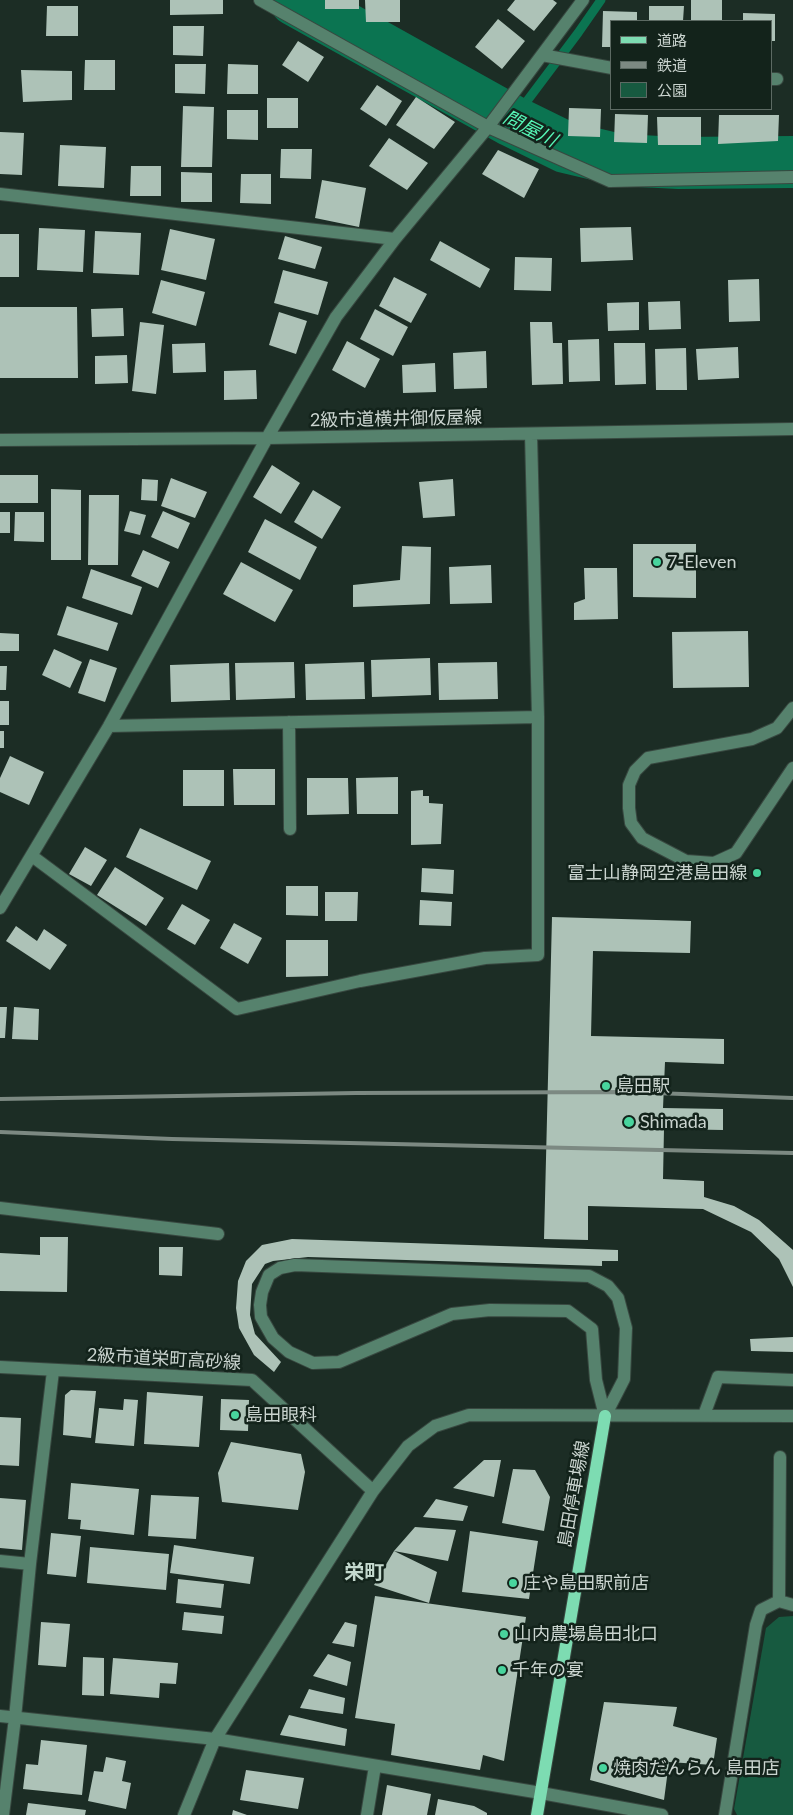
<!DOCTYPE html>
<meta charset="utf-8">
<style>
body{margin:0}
#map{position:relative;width:793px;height:1815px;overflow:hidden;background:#1c2d25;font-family:Lato,"Noto Sans JP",sans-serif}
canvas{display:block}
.legend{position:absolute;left:610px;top:20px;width:162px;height:90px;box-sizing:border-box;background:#13231b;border:1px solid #5c6a63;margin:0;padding:6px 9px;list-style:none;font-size:15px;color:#cad4cf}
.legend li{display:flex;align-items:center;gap:10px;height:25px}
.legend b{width:25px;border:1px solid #5c6a63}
</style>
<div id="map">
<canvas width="793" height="1815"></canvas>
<ul class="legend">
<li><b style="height:6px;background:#7ddcb2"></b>道路</li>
<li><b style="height:6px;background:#7c8982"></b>鉄道</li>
<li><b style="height:14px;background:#175a40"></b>公園</li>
</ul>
</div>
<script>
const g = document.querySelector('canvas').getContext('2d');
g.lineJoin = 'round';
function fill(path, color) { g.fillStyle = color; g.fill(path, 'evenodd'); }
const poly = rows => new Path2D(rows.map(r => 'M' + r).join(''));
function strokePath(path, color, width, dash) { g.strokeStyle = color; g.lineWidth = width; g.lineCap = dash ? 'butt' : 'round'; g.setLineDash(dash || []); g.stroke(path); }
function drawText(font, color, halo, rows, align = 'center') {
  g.font = font + ' Lato,"Noto Sans JP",sans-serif'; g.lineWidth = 5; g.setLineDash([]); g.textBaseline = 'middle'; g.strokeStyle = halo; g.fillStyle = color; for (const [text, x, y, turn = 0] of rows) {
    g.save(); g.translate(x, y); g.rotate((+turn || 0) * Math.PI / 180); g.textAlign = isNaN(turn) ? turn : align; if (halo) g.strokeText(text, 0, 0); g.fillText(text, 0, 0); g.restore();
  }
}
fill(poly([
 [793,1616,793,1815,737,1815,734,1809,766,1628,779,1617]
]), '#175a40');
strokePath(poly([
 [512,121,578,33,601,0]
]), '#0b7451', 9);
strokePath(poly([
 [295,0,512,121,565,147,620,160,679,163,793,162]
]), '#0b7451', 52);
fill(poly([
 [170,0,223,0,223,14,170,15],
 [325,0,359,0,359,9,325,9],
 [365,0,400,0,400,22,366,22],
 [515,0,553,0,557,3,534,31,507,10],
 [691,0,722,0,722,21,691,21],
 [47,6,78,6,78,36,46,36],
 [649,6,684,6,683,21,649,21],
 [603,11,637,12,637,21,612,21,612,47,602,47],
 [743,13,775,14,775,41,772,41,772,21,743,21],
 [498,19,525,41,502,69,475,47],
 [173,26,204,26,203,56,173,55],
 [298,41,324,57,308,82,282,65],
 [85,60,115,60,115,90,84,90],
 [175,64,206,64,205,94,175,93],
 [228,64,258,65,258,94,227,94],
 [21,70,72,71,72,100,23,102],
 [377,85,402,101,386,126,360,109],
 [416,97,455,122,434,149,396,125],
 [267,98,298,98,298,128,267,128],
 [183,106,214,107,212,167,181,167],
 [569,108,601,109,600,137,568,136],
 [227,110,258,110,258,140,227,139],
 [615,114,648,115,647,143,614,142],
 [719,115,779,115,778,141,718,144],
 [657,117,701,117,701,145,658,145],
 [0,132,24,133,22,175,0,174],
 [389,138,428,163,407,190,369,166],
 [60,145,106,147,104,188,58,186],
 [281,149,312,149,311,179,280,178],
 [498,150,539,169,524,198,482,174],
 [131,166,161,166,161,196,130,196],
 [181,172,212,173,212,202,181,202],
 [241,174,271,174,271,204,240,203],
 [322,180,366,188,359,227,315,218],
 [631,227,633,260,581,262,580,228],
 [39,228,85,230,83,272,37,270],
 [170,229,215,239,206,280,161,270],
 [95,231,141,233,139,275,93,273],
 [0,234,19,234,19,277,0,277],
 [285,236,322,247,315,269,278,259],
 [440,241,490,269,480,288,430,260],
 [515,257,552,258,551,291,514,290],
 [283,270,328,282,318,315,274,303],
 [394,277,427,294,411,323,379,306],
 [759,279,760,321,729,322,728,280],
 [161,280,205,292,196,326,152,313],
 [680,301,681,329,649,330,648,302],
 [639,302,639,330,608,331,607,303],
 [0,307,77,307,78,378,0,378],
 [123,308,124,336,92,337,91,309],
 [375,309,408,327,393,356,360,339],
 [279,312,307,321,296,354,269,345],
 [140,322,164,325,156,394,132,391],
 [530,322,552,322,553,343,562,343,563,384,532,385],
 [599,339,600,381,569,382,568,340],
 [347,341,380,359,365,388,332,370],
 [205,343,206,372,173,373,172,344],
 [614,343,645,343,646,384,615,385],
 [738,347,739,378,698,380,696,349],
 [686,348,687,390,656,390,655,349],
 [486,351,487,388,454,389,453,353],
 [127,355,128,383,95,384,95,356],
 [435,363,436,392,403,393,402,365],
 [256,370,257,399,224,400,224,371],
 [272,465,300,483,281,514,253,497],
 [0,475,38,475,38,503,0,503],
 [171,478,207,492,195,518,161,506],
 [142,479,158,480,157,501,141,500],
 [453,479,455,516,423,518,419,482],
 [51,489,81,490,81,560,51,560],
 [313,490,341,507,322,539,294,522],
 [89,495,119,495,118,565,88,565],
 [130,511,146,515,140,535,124,531],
 [163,511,190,523,178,549,151,537],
 [0,512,10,512,10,533,0,533],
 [15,512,44,512,44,542,14,541],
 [265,519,317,547,300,580,248,552],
 [633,544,696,544,696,598,633,597],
 [402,546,431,547,430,604,353,607,353,585,400,580],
 [143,550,170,562,158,588,131,576],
 [241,562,293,590,275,622,223,594],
 [491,565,492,603,450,604,449,567],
 [584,568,617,568,618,619,574,620,574,603,585,599],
 [91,569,142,587,132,615,82,598],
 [67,606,118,623,108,651,57,635],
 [748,631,749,687,673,688,672,632],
 [0,633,19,634,19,651,0,651],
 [54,649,82,662,70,688,42,675],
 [430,658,431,695,372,697,371,660],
 [90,659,117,668,105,702,78,693],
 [294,662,295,698,236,700,235,663],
 [364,662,365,699,306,700,305,664],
 [497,662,498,699,439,700,438,663],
 [229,663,230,700,171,702,170,665],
 [0,666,7,666,6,690,0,690],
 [0,701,9,701,9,725,0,725],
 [0,731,4,731,4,748,0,748],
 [10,756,44,772,29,805,0,792,0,778],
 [233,769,275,769,275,805,234,805],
 [183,770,224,770,224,806,183,806],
 [398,777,398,814,357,814,356,778],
 [307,778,348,778,349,814,307,815],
 [423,790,423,796,429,796,429,803,443,804,441,844,411,845,411,791],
 [140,828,211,861,197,890,126,857],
 [85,847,107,860,91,886,69,874],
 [115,867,164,898,146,926,97,895],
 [422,868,454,870,453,894,421,892],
 [286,886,318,886,318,916,286,915],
 [325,892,358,892,357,921,325,921],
 [420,900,452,902,451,926,419,925],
 [182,904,210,920,195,945,167,929],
 [552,917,691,921,690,953,593,951,591,1036,724,1039,724,1064,665,1062,663,1108,723,1109,723,1130,664,1129,663,1179,704,1181,704,1197,734,1206,759,1220,793,1250,793,1287,779,1259,751,1232,703,1209,588,1206,588,1240,544,1239],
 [234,923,262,938,248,964,220,948],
 [16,926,37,941,44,929,67,945,50,970,6,941],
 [286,940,328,940,328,976,286,977],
 [0,1007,7,1007,5,1038,0,1038],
 [14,1007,39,1009,38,1040,12,1039],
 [40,1237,68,1237,67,1292,0,1291,0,1253,40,1255],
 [292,1239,618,1250,618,1261,602,1261,602,1266,308,1257,273,1261,265,1264,252,1284,250,1315,255,1334,281,1362,274,1372,254,1355,239,1328,236,1308,238,1281,246,1261,262,1245],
 [159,1247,183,1247,182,1276,159,1275],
 [793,1337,793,1352,751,1351,750,1339],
 [71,1390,96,1391,91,1438,63,1435,65,1395],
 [147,1392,203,1396,199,1447,144,1444],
 [124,1399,138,1400,134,1446,95,1443,99,1408,123,1410],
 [221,1399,249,1400,248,1431,220,1430],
 [0,1417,21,1418,19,1466,0,1465],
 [231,1442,301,1454,305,1472,298,1510,222,1502,218,1473],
 [484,1460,501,1460,494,1497,453,1488],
 [513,1469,535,1470,550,1497,544,1531,502,1523],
 [71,1483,139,1489,134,1535,80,1529,81,1520,68,1519],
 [151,1495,199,1497,196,1539,148,1536],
 [0,1498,26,1500,22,1550,0,1548],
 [436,1499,468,1506,463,1521,423,1517],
 [415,1527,456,1530,448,1561,394,1551,437,1572,429,1603,374,1585,394,1551],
 [470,1531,538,1541,529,1599,462,1592],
 [51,1533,81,1536,76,1577,47,1574],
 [174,1545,254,1557,250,1584,170,1573],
 [90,1547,169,1554,166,1590,87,1583],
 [178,1579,224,1584,221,1608,176,1603],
 [375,1596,526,1617,504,1761,483,1755,480,1770,391,1755,395,1724,355,1718],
 [184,1612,224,1616,222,1634,182,1630],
 [41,1622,70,1624,66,1667,38,1665],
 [345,1622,357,1625,354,1647,332,1643],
 [328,1654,351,1662,347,1686,313,1676],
 [83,1657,104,1658,104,1696,82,1695],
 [113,1658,178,1663,176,1684,160,1683,159,1698,110,1694],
 [309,1689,345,1698,343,1714,300,1708],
 [604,1702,677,1707,673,1726,717,1738,713,1765,669,1762,664,1800,590,1780],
 [289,1715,347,1729,345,1746,280,1735],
 [41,1740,87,1745,82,1795,23,1789,26,1764,38,1765],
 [106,1757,126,1761,122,1781,131,1783,126,1809,88,1801,94,1771,103,1772],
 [246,1770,304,1778,298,1809,240,1800],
 [387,1785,431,1794,427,1815,382,1815],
 [438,1799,474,1806,487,1813,487,1815,435,1815],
 [28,1803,86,1810,85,1815,26,1815],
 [233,1810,247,1815,232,1815]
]), '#adc2b7');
const minor = poly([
 [260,0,488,127,610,181,793,177],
 [542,55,612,68],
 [772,79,777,79],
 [0,194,395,239],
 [0,440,267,438,793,429],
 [793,708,777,728,752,739,648,758,635,771,629,785,629,808,631,823,642,838,686,861,714,863,736,853,793,768],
 [289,722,290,829],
 [109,726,538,717],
 [32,856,237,1009,360,981,485,958,538,955,538,717,531,434],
 [0,908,109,726,267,438,336,317,395,239,488,127,583,0],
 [0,1208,218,1234],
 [295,1265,589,1276,608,1286,618,1298,626,1328,624,1379,605,1416,596,1380,592,1329,568,1311,490,1310,452,1314,339,1362,313,1363,289,1352,273,1338,261,1317,260,1305,262,1292,269,1275,280,1268,295,1265],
 [0,1367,252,1380,373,1491],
 [704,1415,718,1377,793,1380],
 [0,1561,30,1564],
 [779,1601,780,1457],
 [0,1716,215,1739,541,1793,662,1815],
 [3,1815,15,1718,30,1564,53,1371],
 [184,1815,215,1739,373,1491,408,1446,435,1426,469,1415,793,1416],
 [367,1815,375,1766],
 [725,1815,756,1625,761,1610,779,1601,793,1605]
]);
const major = poly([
 [537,1815,605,1416]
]);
strokePath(minor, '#384840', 14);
strokePath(major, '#384840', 14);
strokePath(minor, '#56826d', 12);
strokePath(major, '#7ddcb2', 12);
strokePath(poly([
 [0,1099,356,1093,627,1092,793,1098],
 [0,1132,172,1139,793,1153]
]), '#7c8982', 4);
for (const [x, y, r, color] of [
 [657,562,5,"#48d49d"],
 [757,873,5,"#48d49d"],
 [606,1086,5,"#48d49d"],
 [629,1122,6,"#48d49d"],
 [235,1415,5,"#48d49d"],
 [513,1583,5,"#48d49d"],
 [504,1634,5,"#48d49d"],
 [502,1670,5,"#48d49d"],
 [603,1768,5,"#48d49d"]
]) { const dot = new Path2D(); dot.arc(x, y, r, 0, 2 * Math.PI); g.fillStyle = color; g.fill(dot); strokePath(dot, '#13231b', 2); }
drawText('18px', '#cad4cf', '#13231b', [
 ["2級市道横井御仮屋線",396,419,-1],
 ["2級市道栄町高砂線",164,1359,3],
 ["島田停車場線",574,1494,-80]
]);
drawText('18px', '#cad4cf', '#13231b', [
 ["7-Eleven",667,562],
 ["富士山静岡空港島田線",747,873,"right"],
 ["島田駅",616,1086],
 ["Shimada",640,1122],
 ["島田眼科",245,1415],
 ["庄や島田駅前店",523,1583],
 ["山内農場島田北口",514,1634],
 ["千年の宴",512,1670],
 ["焼肉だんらん 島田店",613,1768]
], 'left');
drawText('italic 19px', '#56f5b6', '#13231b', [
 ["問屋川",530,129,27]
]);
drawText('bold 20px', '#c4d9ce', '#13231b', [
 ["栄町",364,1573]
]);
</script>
